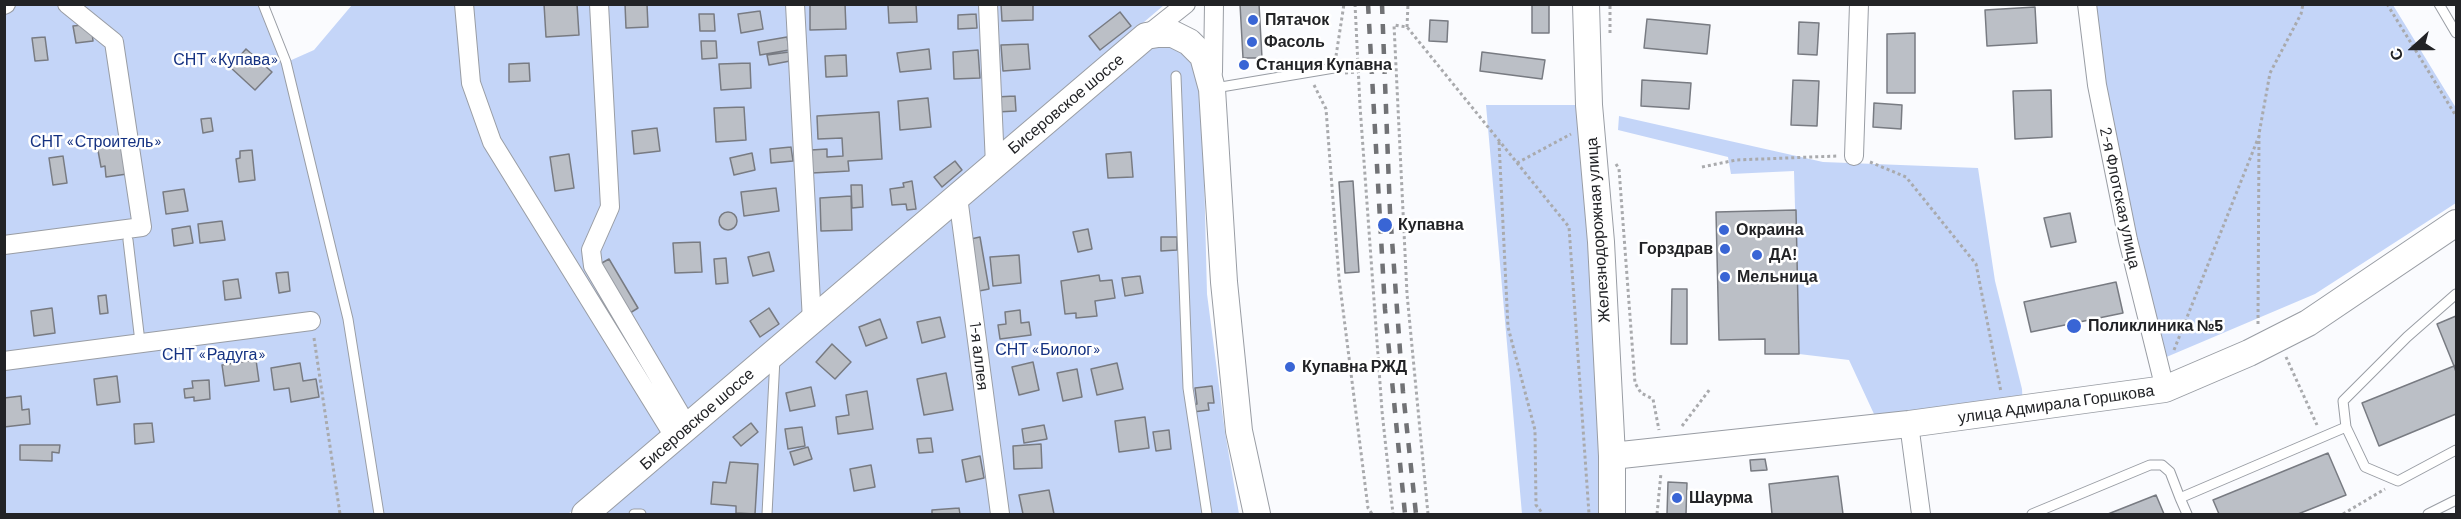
<!DOCTYPE html>
<meta charset="utf-8">
<style>
body{margin:0}
#map{position:relative;width:2461px;height:519px;overflow:hidden;background:#fafbfe;font-family:Barlow,sans-serif}
canvas{display:block}
.frame{position:absolute;inset:0;border:6px solid #222326;pointer-events:none}
.north{position:absolute;left:2383px;top:18px;width:60px;height:60px;-webkit-text-stroke:4px #fff;paint-order:stroke;rotate:249deg;font-size:16px;font-weight:700;line-height:24px;text-align:center;color:#222326}
.north::after{content:'';display:block;margin:auto;width:21px;height:27px;background:#222326;clip-path:polygon(50% 0,100% 100%,50% 72%,0 100%)}
</style>
<div id="map">
<canvas width="2461" height="519"></canvas>
<div class="frame"></div>
<div class="north">С</div>
</div>
<script>
const g = document.querySelector('canvas').getContext('2d');
g.lineJoin = 'round';
function fill(path, color) { g.fillStyle = color; g.fill(path, 'evenodd'); }
const poly = rows => new Path2D(rows.map(r => 'M' + r).join(''));
function strokePath(path, color, width, dash) { g.strokeStyle = color; g.lineWidth = width; g.lineCap = dash ? 'butt' : 'round'; g.setLineDash(dash || []); g.stroke(path); }
function drawText(font, color, halo, rows, align = 'center') {
  g.font = font + ' Barlow,sans-serif'; g.lineWidth = 5; g.setLineDash([]); g.textBaseline = 'middle'; g.strokeStyle = halo; g.fillStyle = color; for (const [text, x, y, turn = 0] of rows) {
    g.save(); g.translate(x, y); g.rotate((+turn || 0) * Math.PI / 180); g.textAlign = isNaN(turn) ? turn : align; if (halo) g.strokeText(text, 0, 0); g.fillText(text, 0, 0); g.restore();
  }
}
fill(poly([
 [4,5,263,5,287,62,314,50,352,5,1164,5,568,514,5,514],
 [2087,5,2393,5,2456,108,2456,203,2315,294,2157,361],
 [1173,45,1194,62,1202,91,1207,294,1225,432,1239,514,601,514,1151,46],
 [1486,105,1589,105,1612,514,1522,514],
 [1619,116,1823,162,1978,168,1995,281,2022,389,2023,409,1880,427,1849,360,1799,354,1794,171,1731,174,1728,157,1618,130]
]), '#c4d5f8');
const building = poly([
 [544,4,577,4,579,35,546,37,544,4],
 [625,4,647,4,648,27,626,28,625,4],
 [810,4,845,4,846,29,810,30,810,4],
 [916,4,917,22,889,23,888,5,916,4],
 [1001,4,1033,4,1033,20,1002,21,1001,4],
 [1240,4,1259,4,1262,58,1243,58,1240,4],
 [1532,4,1549,4,1549,33,1532,33,1532,4],
 [2035,7,2037,43,1987,46,1985,10,2035,7],
 [760,11,763,29,741,33,738,14,760,11],
 [1120,12,1131,26,1100,50,1089,36,1120,12],
 [699,14,714,14,715,31,700,31,699,14],
 [976,14,977,28,958,29,958,15,976,14],
 [1647,19,1710,25,1707,54,1644,48,1647,19],
 [1430,20,1448,21,1447,42,1429,41,1430,20],
 [1799,22,1819,23,1817,55,1798,54,1799,22],
 [91,24,93,41,76,43,73,26,91,24],
 [1915,33,1915,93,1887,93,1887,34,1915,33],
 [45,37,48,60,35,61,32,38,45,37],
 [787,37,789,50,760,55,758,42,787,37],
 [701,41,716,41,717,58,702,59,701,41],
 [1028,44,1030,69,1003,71,1001,45,1028,44],
 [246,49,272,72,255,90,230,67,246,49],
 [929,49,931,69,900,72,897,53,929,49],
 [978,50,980,78,954,79,953,52,978,50],
 [789,52,790,61,769,65,767,55,789,52],
 [1482,52,1545,60,1542,79,1480,71,1482,52],
 [846,55,847,76,826,77,825,56,846,55],
 [529,63,530,81,509,82,509,64,529,63],
 [750,63,751,88,721,90,719,64,750,63],
 [1642,80,1691,83,1689,109,1641,106,1642,80],
 [1793,80,1819,81,1817,126,1791,125,1793,80],
 [2051,90,2052,137,2015,139,2013,91,2051,90],
 [1015,96,1016,111,997,112,996,97,1015,96],
 [928,98,931,127,900,130,898,101,928,98],
 [1874,103,1902,105,1901,129,1873,127,1874,103],
 [744,107,746,140,716,142,714,108,744,107],
 [879,112,882,159,848,161,849,171,812,173,811,150,827,149,827,157,843,156,842,138,818,139,817,116,879,112],
 [211,118,213,131,203,133,201,119,211,118],
 [657,128,660,151,634,154,632,131,657,128],
 [122,141,127,174,106,177,105,166,101,167,97,145,122,141],
 [791,147,793,161,771,163,770,149,791,147],
 [252,150,255,180,239,182,236,159,240,158,240,151,252,150],
 [1131,152,1133,177,1108,178,1106,154,1131,152],
 [752,153,755,170,734,175,730,158,752,153],
 [569,154,574,188,555,191,550,157,569,154],
 [63,156,67,183,53,185,49,158,63,156],
 [955,161,962,170,942,187,934,177,955,161],
 [912,181,916,209,907,210,906,204,892,205,890,189,904,187,903,183,912,181],
 [1353,181,1359,272,1345,273,1339,182,1353,181],
 [851,185,862,185,863,207,852,208,851,185],
 [776,188,779,211,744,216,741,192,776,188],
 [184,189,188,211,166,214,163,192,184,189],
 [851,196,852,230,821,231,820,198,851,196],
 [1796,210,1799,354,1765,354,1765,339,1719,340,1716,212,1796,210],
 '719 221a9 9 0 1 1 18 0a9 9 0 1 1-18 0Z',
 [2070,213,2076,242,2051,247,2044,218,2070,213],
 [222,221,225,240,200,243,198,224,222,221],
 [190,226,193,243,174,246,172,229,190,226],
 [1088,229,1092,249,1078,252,1073,232,1088,229],
 [980,237,989,289,974,292,966,240,980,237],
 [1161,237,1177,237,1177,250,1161,251,1161,237],
 [700,242,702,272,675,273,673,243,700,242],
 [769,252,774,271,753,276,748,257,769,252],
 [1019,255,1021,283,993,286,990,257,1019,255],
 [726,258,728,283,716,284,714,259,726,258],
 [609,259,638,308,630,313,600,264,609,259],
 [288,272,290,291,279,293,276,273,288,272],
 [1099,275,1100,281,1112,280,1115,298,1095,301,1097,316,1076,318,1076,313,1065,314,1061,281,1099,275],
 [1140,276,1143,293,1125,296,1122,278,1140,276],
 [238,279,241,298,225,300,223,281,238,279],
 [2116,282,2123,313,2031,332,2024,302,2116,282],
 [1672,289,1687,289,1687,344,1671,344,1672,289],
 [106,295,108,313,100,314,98,296,106,295],
 [52,308,55,333,34,336,31,311,52,308],
 [769,308,779,324,760,337,750,321,769,308],
 [1020,310,1021,323,1029,322,1031,335,1000,339,998,325,1006,324,1005,312,1020,310],
 [2456,316,2456,365,2454,366,2437,324,2456,316],
 [940,317,945,337,922,343,917,322,940,317],
 [880,319,887,338,866,346,859,327,880,319],
 [832,344,851,362,835,379,816,362,832,344],
 [256,360,259,381,225,386,222,365,256,360],
 [1033,362,1039,390,1019,395,1012,367,1033,362],
 [300,363,303,381,316,379,319,397,291,402,289,388,274,390,271,368,300,363],
 [1117,363,1123,389,1097,395,1091,369,1117,363],
 [2454,366,2456,372,2456,414,2379,446,2362,403,2454,366],
 [1077,369,1082,397,1063,401,1057,373,1077,369],
 [946,373,953,410,924,415,917,379,946,373],
 [117,376,120,402,97,405,94,379,117,376],
 [209,380,210,399,194,401,194,397,185,398,184,389,193,388,192,381,209,380],
 [1212,386,1214,403,1208,403,1209,410,1193,412,1192,405,1197,404,1195,388,1212,386],
 [811,387,815,406,790,411,786,393,811,387],
 [867,391,873,429,838,434,836,417,849,415,846,395,867,391],
 [21,396,22,410,29,409,30,424,4,427,4,398,21,396],
 [1145,417,1149,448,1119,452,1115,421,1145,417],
 [152,423,154,442,135,444,134,424,152,423],
 [751,423,758,432,741,446,733,437,751,423],
 [1044,425,1047,439,1024,443,1022,429,1044,425],
 [802,427,805,446,788,449,785,429,802,427],
 [1169,430,1171,449,1156,451,1153,432,1169,430],
 [931,438,933,452,919,453,917,439,931,438],
 [1041,444,1042,468,1014,469,1013,446,1041,444],
 [20,445,60,445,59,453,52,452,52,461,20,460,20,445],
 [808,447,812,459,794,465,790,452,808,447],
 [2328,453,2346,495,2298,514,2219,514,2213,500,2328,453],
 [980,456,984,478,966,482,962,460,980,456],
 [1765,459,1767,470,1751,471,1750,460,1765,459],
 [730,462,758,464,755,514,736,513,736,506,711,504,713,482,726,483,730,462],
 [871,465,875,487,854,491,850,469,871,465],
 [1838,476,1843,514,1772,514,1769,484,1838,476],
 [1668,482,1687,483,1686,514,1667,514,1668,482],
 [1049,490,1054,514,1023,514,1019,495,1049,490],
 [2156,495,2164,514,2108,514,2156,495],
 [959,508,960,514,932,514,932,510,959,508]
]);
fill(building, '#bbbfc6');
strokePath(building, '#787b82', 1.5);
const lane = poly([
 [263,4,286,62,348,319,379,514],
 [2439,4,2456,33],
 [1176,76,1188,388,1207,514],
 [1215,88,1334,68],
 [128,240,140,342],
 [2456,294,2407,337,2343,401,2346,427,2365,467,2398,481,2456,450],
 [634,514,641,514],
 [767,514,775,358],
 [2032,514,2150,465,2162,465,2170,472,2180,498],
 [2187,514,2180,498,2346,427],
 [2428,514,2456,500]
]);
const street = poly([
 [464,4,471,83,492,142,675,438],
 [599,4,610,207,591,250,593,266,688,427],
 [795,4,812,321],
 [988,4,995,165],
 [2087,4,2097,85,2128,240,2165,389],
 [4,5,6,4],
 [1147,35,1186,4],
 [1213,72,1214,4],
 [1854,156,1859,4],
 [958,197,1000,514],
 [4,245,142,227,114,42,67,4],
 [4,361,311,321],
 [1909,424,1921,514]
]);
const secondary = poly([
 [1586,4,1589,105,1601,242,1612,456,1612,514],
 [1612,456,1909,424,2165,389,2249,353,2308,323,2456,223],
 [585,514,1146,36,1158,34,1173,34,1189,42,1203,56,1212,89,1224,282,1239,431,1257,514]
]);
strokePath(lane, '#999da4', 11);
strokePath(street, '#999da4', 20);
strokePath(secondary, '#999da4', 28);
strokePath(poly([
 [1355,4,1360,106,1382,411,1393,514],
 [2387,4,2456,116],
 [1407,27,1408,4],
 [1610,33,1610,4],
 [1336,56,1344,4],
 [1345,73,1358,72],
 [1314,85,1326,109,1339,278,1368,508,1372,514],
 [1499,142,1508,327,1535,430,1536,505,1543,514],
 [1870,162,1906,177,1976,264,2001,392],
 [1517,163,1571,134],
 [1616,164,1619,169,1635,383,1641,393,1653,399,1659,430],
 [1702,167,1736,160,1837,156],
 [2258,324,2259,134,2270,73,2301,14,2303,4],
 [314,338,340,514],
 [2174,350,2259,136],
 [2286,357,2317,425],
 [1682,426,1710,389],
 [1428,514,1407,294,1394,25,1407,27,1569,227,1589,514],
 [1657,514,1661,473],
 [2343,514,2385,489]
]), '#a9aaad', 3, [3, 3]);
strokePath(lane, '#fff', 9);
strokePath(street, '#fff', 18);
strokePath(secondary, '#fff', 26);
strokePath(poly([
 [1368,4,1385,309,1405,514],
 [1382,4,1390,212,1403,392,1416,514]
]), '#717275', 4.5, [10, 10]);
for (const [x, y, r, color] of [
 [1253,20,6,"#3965d5"],
 [1252,42,6,"#3965d5"],
 [1244,65,6,"#3965d5"],
 [1385,225,8,"#3965d5"],
 [1724,230,6,"#3965d5"],
 [1725,249,6,"#3965d5"],
 [1757,255,6,"#3965d5"],
 [1725,277,6,"#3965d5"],
 [2074,326,8,"#3965d5"],
 [1290,367,6,"#3965d5"],
 [1677,498,6,"#3965d5"]
]) { const dot = new Path2D(); dot.arc(x, y, r, 0, 2 * Math.PI); g.fillStyle = color; g.fill(dot); strokePath(dot, '#fff', 2); }
drawText('bold 16px', '#222326', '#fff', [
 ["Пятачок",1265,20],
 ["Фасоль",1264,42],
 ["Станция Купавна",1256,65],
 ["Купавна",1398,225],
 ["Окраина",1736,230],
 ["Горздрав",1713,249,"right"],
 ["ДА!",1769,255],
 ["Мельница",1737,277],
 ["Поликлиника №5",2088,326],
 ["Купавна РЖД",1302,367],
 ["Шаурма",1689,498]
], 'left');
drawText('16px', '#143181', '#fff', [
 ["СНТ «Купава»",226,60],
 ["СНТ «Строитель»",96,142],
 ["СНТ «Биолог»",1048,350],
 ["СНТ «Радуга»",214,355]
]);
drawText('16px', '#222326', '#fff', [
 ["Бисеровское шоссе",1066,104,-40],
 ["2-я Флотская улица",2120,198,78],
 ["Железнодорожная улица",1598,230,-94],
 ["1-я аллея",979,356,83],
 ["улица Адмирала Горшкова",2056,404,-8],
 ["Бисеровское шоссе",697,419,-41]
]);
</script>
